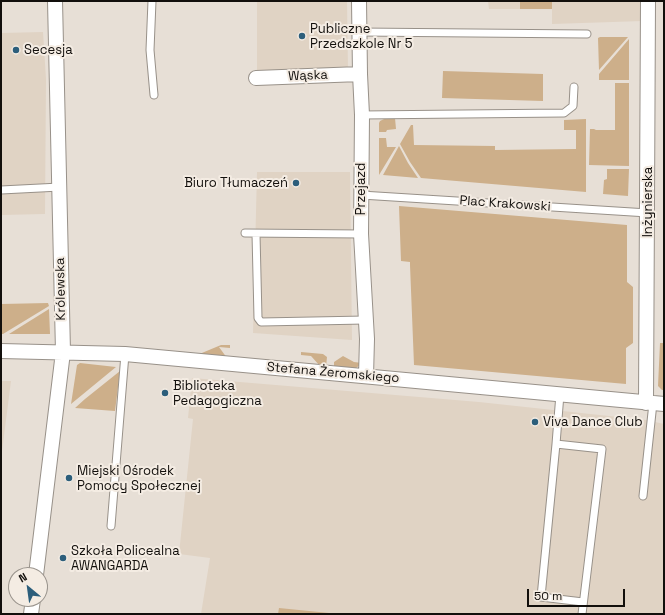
<!DOCTYPE html>
<meta charset="utf-8">
<style>
body{margin:0}
#map{position:relative;width:665px;height:615px;overflow:hidden;background:#e7dfd6;font-family:"Space Grotesk",sans-serif}
canvas{display:block}
.frame{position:absolute;inset:0;border:2px solid #120f0c;pointer-events:none}
.north{position:absolute;left:8px;top:567px;width:40px;height:40px;box-sizing:border-box;background:#f4ece3;border:1px solid #9a948d;border-radius:50%;rotate:331deg;font-size:11px;font-weight:700;line-height:16px;text-align:center;color:#120f0c}
.north::after{content:'';display:block;margin:auto;width:14px;height:18px;background:#2c5e7b;clip-path:polygon(50% 0,100% 100%,50% 72%,0 100%)}
.scale{position:absolute;left:527px;top:589px;width:98px;height:18px;box-sizing:border-box;border:2px solid #120f0c;border-top:0;padding-left:5px;font-size:12px;line-height:14px;white-space:nowrap;color:#120f0c;-webkit-text-stroke:3px #f4ece3;paint-order:stroke}
</style>
<div id="map">
<canvas width="665" height="615"></canvas>
<div class="frame"></div>
<div class="north">N</div>
<div class="scale">50 m</div>
</div>
<script>
const g = document.querySelector('canvas').getContext('2d');
g.lineJoin = 'round';
function fill(path, color) { g.fillStyle = color; g.fill(path, 'evenodd'); }
const poly = rows => new Path2D(rows.map(r => 'M' + r).join(''));
function strokePath(path, color, width, dash) { g.strokeStyle = color; g.lineWidth = width; g.lineCap = dash ? 'butt' : 'round'; g.setLineDash(dash || []); g.stroke(path); }
function drawText(font, color, halo, rows, align = 'center') {
  g.font = font + ' "Space Grotesk",sans-serif'; g.lineWidth = 4; g.setLineDash([]); g.textBaseline = 'middle'; g.strokeStyle = halo; g.fillStyle = color; for (const [text, x, y, turn = 0] of rows) {
    g.save(); g.translate(x, y); g.rotate((+turn || 0) * Math.PI / 180); g.textAlign = isNaN(turn) ? turn : align; if (halo) g.strokeText(text, 0, 0); g.fillText(text, 0, 0); g.restore();
  }
}
fill(poly([
 [257,1,347,1,348,71,257,74],
 [488,1,520,1,520,9,489,9],
 [552,1,641,1,643,21,552,24],
 [43,32,46,79,45,214,1,215,1,33],
 [257,172,350,172,352,340,253,333],
 [192,378,479,402,646,420,664,424,664,614,201,614,210,558,179,554,193,419,188,418],
 [1,381,11,381,1,459]
]), '#e0d3c4');
fill(poly([
 [520,1,552,1,552,9,520,9],
 [600,37,628,37,599,70,598,38],
 [629,39,629,80,599,80,599,74],
 [443,71,543,74,543,101,442,98],
 [615,83,629,83,629,166,589,165,590,129,594,129,596,130,615,130],
 [395,118,396,129,387,130,386,132,379,132,379,123,380,121,384,119],
 [586,119,586,192,421,178,410,162,400,144,411,125,413,125,414,145,495,146,495,150,576,149,576,130,564,130,564,120],
 [379,138,386,138,387,147,396,147,379,175],
 [399,146,408,163,418,178,383,175],
 [607,169,629,169,628,196,603,194,604,180,607,179],
 [399,206,627,225,627,282,633,287,633,343,626,348,626,384,414,365,410,265,410,262,401,261],
 [48,303,49,306,3,334,1,334,1,304],
 [49,309,50,334,9,334],
 [660,343,664,343,664,390,662,390,658,386],
 [221,345,230,345,230,348,219,347,227,358,197,355],
 [301,352,323,354,327,357,326,367,320,366,311,356,301,355],
 [343,356,354,362,362,363,355,369,334,368,334,362],
 [80,363,116,367,71,404,77,365],
 [120,371,115,411,75,408,85,399],
 [279,608,339,614,278,614]
]), '#cdaf8a');
const lane = poly([
 [152,1,150,50,154,95],
 [359,32,587,34],
 [362,115,564,113,573,106,574,87],
 [1,190,60,187],
 [361,195,648,213],
 [245,233,361,234],
 [256,234,258,318,261,322,365,320],
 [560,394,556,444,602,449,582,614],
 [556,444,541,597,583,602],
 [643,496,653,403],
 [111,526,125,354]
]);
const street = poly([
 [359,1,360,74,362,115,361,234,367,339,366,376],
 [256,78,360,74],
 [1,351,125,354,664,404],
 [646,403,648,1],
 [36,575,63,352,55,1],
 [31,614,33,599]
]);
strokePath(lane, '#989189', 9);
strokePath(street, '#989189', 16);
strokePath(lane, '#fff', 7);
strokePath(street, '#fff', 14);
for (const [x, y, r, color] of [
 [302,36,4,"#2c5e7b"],
 [16,50,4,"#2c5e7b"],
 [296,183,4,"#2c5e7b"],
 [165,393,4,"#2c5e7b"],
 [535,422,4,"#2c5e7b"],
 [69,478,4,"#2c5e7b"],
 [63,558,4,"#2c5e7b"]
]) { const dot = new Path2D(); dot.arc(x, y, r, 0, 2 * Math.PI); g.fillStyle = color; g.fill(dot); strokePath(dot, '#f4ece3', 1.5); }
drawText('13px', '#120f0c', '#f4ece3', [
 ["Publiczne",310,29],
 ["Przedszkole Nr 5",310,44],
 ["Secesja",24,50],
 ["Biuro Tłumaczeń",288,183,"right"],
 ["Biblioteka",173,386],
 ["Pedagogiczna",173,401],
 ["Viva Dance Club",543,422],
 ["Miejski Ośrodek",77,471],
 ["Pomocy Społecznej",77,486],
 ["Szkoła Policealna",71,551],
 ["AWANGARDA",71,566]
], 'left');
drawText('13px', '#120f0c', '#f4ece3', [
 ["Wąska",308,76,-2],
 ["Przejazd",361,189,-90],
 ["Inżynierska",648,202,-90],
 ["Plac Krakowski",505,204,4],
 ["Królewska",61,289,-91],
 ["Stefana Żeromskiego",333,373,5]
]);
</script>
